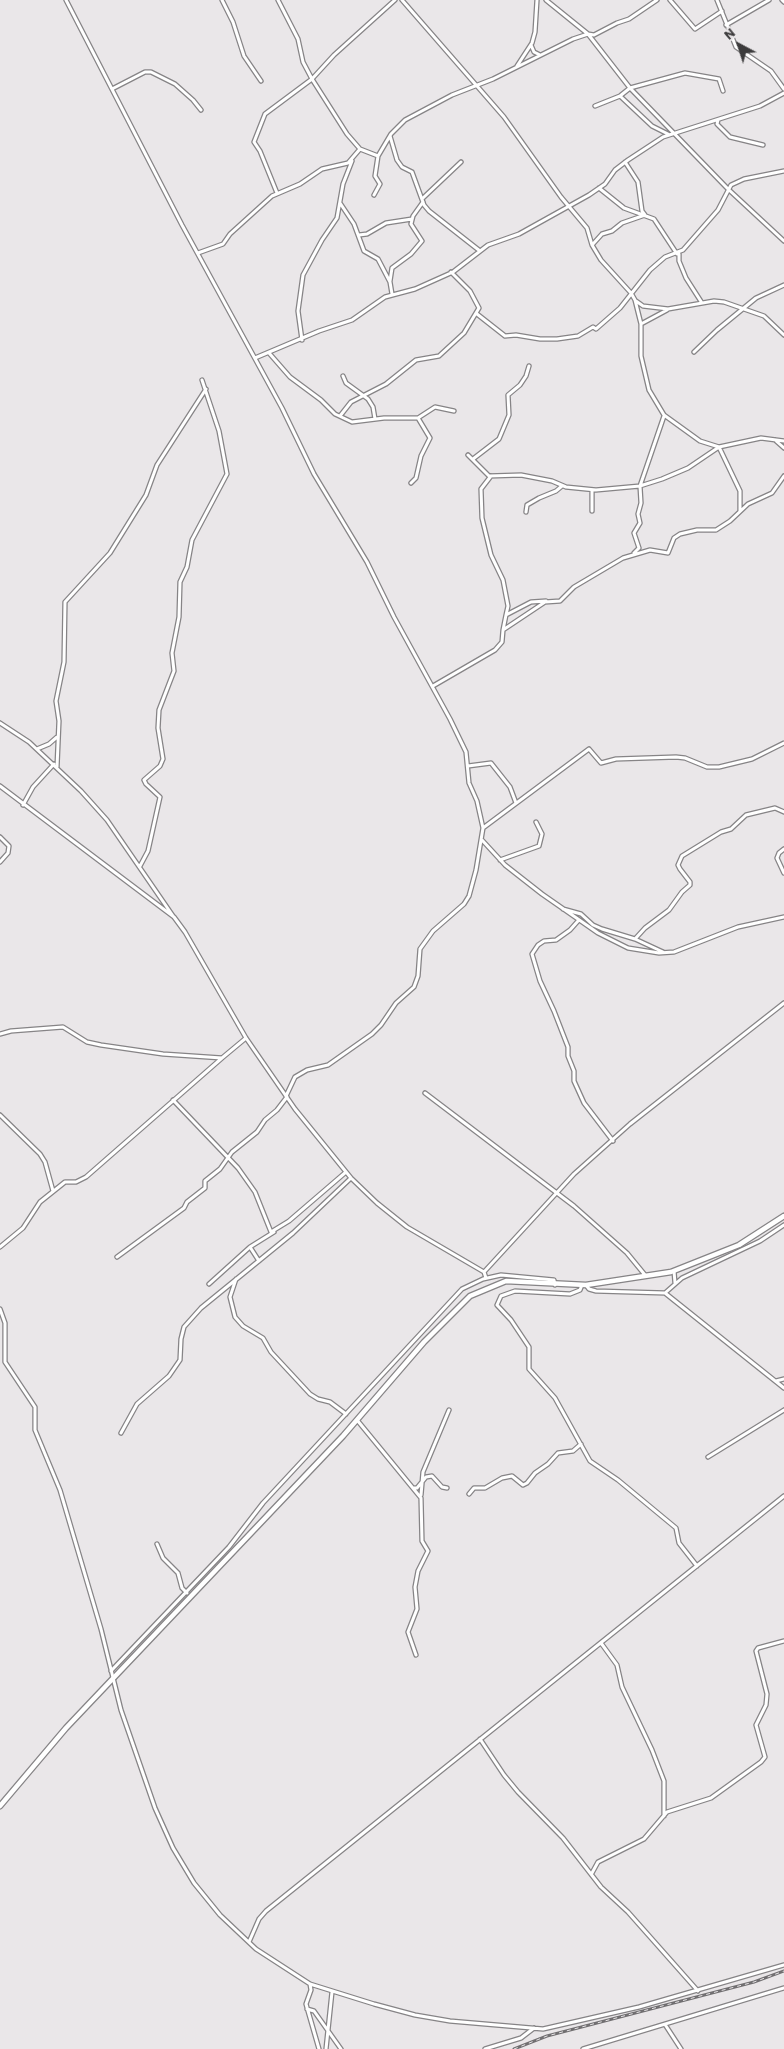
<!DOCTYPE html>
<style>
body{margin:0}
#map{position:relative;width:784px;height:2049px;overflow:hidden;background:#eae7e9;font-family:Barlow,sans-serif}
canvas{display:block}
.north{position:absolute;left:714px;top:20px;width:50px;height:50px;-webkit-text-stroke:4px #eae7e9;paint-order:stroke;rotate:320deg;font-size:14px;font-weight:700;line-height:20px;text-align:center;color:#3c3b3c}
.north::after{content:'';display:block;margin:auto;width:18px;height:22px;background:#3c3b3c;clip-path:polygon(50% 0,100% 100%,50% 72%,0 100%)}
</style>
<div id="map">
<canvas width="784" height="2049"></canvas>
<div class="north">N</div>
</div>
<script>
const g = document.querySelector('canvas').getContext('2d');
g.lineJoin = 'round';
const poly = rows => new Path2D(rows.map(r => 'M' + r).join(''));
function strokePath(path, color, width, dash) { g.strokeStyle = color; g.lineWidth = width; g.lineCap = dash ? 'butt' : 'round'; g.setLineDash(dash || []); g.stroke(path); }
const minor = poly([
 [66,0,182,225,282,408,314,474,367,562,394,617,450,719,466,752,469,783,477,801,483,828,476,870,469,896,464,904,433,931,420,949,418,976,414,987,396,1003,381,1025,372,1034,328,1065,307,1070,295,1077,286,1096],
 [222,0,233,22,244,56,261,81],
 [278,0,298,39,303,62,312,79,347,134,360,149,378,156],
 [402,0,504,117,561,197,587,228,592,245,601,260,631,293,635,300,641,324,641,356,649,390,664,415,700,441,719,447,761,438,784,441],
 [546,0,588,34,630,88,728,189,784,241],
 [670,0,695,29,722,11],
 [717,0,736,47,771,71,784,89],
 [782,0,784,2],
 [726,25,769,0],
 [531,45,534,52,540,55],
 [517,66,532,43,535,32,537,0],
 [112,89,145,72,151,72,175,84,193,100,201,110],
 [620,96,652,126,668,134],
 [595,106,620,96,630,88,685,73,719,79,723,91],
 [718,120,717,124,730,137,763,145],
 [390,136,397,160,402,167,412,172,424,205,429,211,480,251],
 [599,188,624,208,654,219,677,254],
 [277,193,260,151,254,142,265,114,312,79,334,55,395,0],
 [374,195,380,184,375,176,378,156,391,134,405,120,452,95,493,79,573,39,588,34,594,35,617,23,629,19,657,0],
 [423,198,461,162],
 [340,203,354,224,364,251,378,259,390,282,392,294],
 [359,235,367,234,386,223,412,219],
 [593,244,602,234,612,231,622,223,645,215,642,211,638,182,625,162],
 [198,253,223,244,230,234,272,196,300,184,322,169,348,163,360,149],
 [679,254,679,261,686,278,702,303],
 [390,281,392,268,411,254,422,241,411,224,413,216,423,202],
 [636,301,643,306,668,309,714,301,724,302,764,316,784,335],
 [477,314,505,336,516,335,540,339,557,339,578,336,593,327,596,329,620,308,650,270,665,257,683,250,718,210,731,185,744,179,784,171],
 [641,324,667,310],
 [302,340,298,311,303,275,322,240,337,218,343,184,352,161],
 [694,352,717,330,756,298,784,285],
 [269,353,290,377,321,400,335,414,352,422,384,418,418,418,435,407,454,411],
 [255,358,319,331,352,320,385,297,415,289,453,272,488,245,519,234,589,195,605,184,615,170,628,160,663,137,760,106,784,93],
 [343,376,346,383,368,399,373,407,375,419],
 [340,416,351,402,386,384,416,360,439,356,464,333,479,308,470,291,451,272],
 [775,440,784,448],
 [468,455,489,476,521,475,552,481,566,487,596,490,640,486,662,479,688,468,719,447,740,491,740,511],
 [473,459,499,439,509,415,508,395,520,385,526,376,529,366],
 [491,476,481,489,482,518,491,555,503,580,508,606,506,615],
 [411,483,416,478,421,456,430,438,418,418],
 [592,511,592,490],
 [526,512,527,505,539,498,556,491,562,486],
 [634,553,639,548,634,533,640,523,638,514,641,503,640,486,664,416],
 [503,630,506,615,531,602,546,601],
 [433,686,495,650,502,642,503,630,545,602,560,601,574,587,623,558,650,550,668,553,674,538,680,534,697,530,716,530,730,521,748,504,772,493,784,476],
 [0,723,29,742,81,791,107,820,173,916],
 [37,749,49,744,57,737],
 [468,766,491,763,510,787,516,803],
 [57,767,59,721,56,701,64,662,65,602,110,553,146,495,157,465,206,389],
 [0,786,174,917,185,932,246,1038,295,1109,351,1178,377,1203,407,1227,484,1272,486,1278],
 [23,805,33,787,54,764],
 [483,828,589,749,601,763,616,759,676,757,685,758,707,767,719,767,752,759,784,743],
 [0,837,9,846,8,853,0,862],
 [482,840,505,865,542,894,598,933,628,948,659,953,674,952,738,927,784,917],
 [784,849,779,853,777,858,784,873],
 [500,860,539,846,542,834,536,822],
 [140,866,148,851,160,797,146,784,144,780,160,766,163,759,158,728,159,710,174,671,172,653,179,617,180,582,187,567,192,540,227,474,219,431,202,380],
 [563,909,581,914,593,925,602,929,635,939,645,928,669,910,682,892,690,885,690,882,680,869,678,865,682,856,721,832,731,829,746,815,775,808,784,812],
 [578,921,570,930,556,940,544,941,538,945,532,954,540,981,554,1011,568,1047,568,1056,574,1071,574,1081,584,1103,613,1141],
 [635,939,663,952],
 [0,1034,11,1031,63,1027,87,1042,101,1045,163,1054,222,1058,246,1038],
 [425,1093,574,1206,627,1253,645,1275],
 [173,1100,238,1168,255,1192,271,1232,289,1221,346,1172],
 [0,1115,40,1154,45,1162,53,1191],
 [0,1247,23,1228,40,1202,65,1182,76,1182,86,1177,222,1058],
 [250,1247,259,1261],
 [117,1257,184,1208,187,1202,205,1188,205,1181,220,1169,232,1152,257,1132,265,1120,277,1110,287,1097],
 [674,1271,675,1283],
 [484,1272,574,1174,630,1124,784,1003],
 [236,1279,230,1297,235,1317,243,1326,263,1338,271,1352,310,1394,318,1399,330,1402,346,1414],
 [209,1284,250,1247,274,1232],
 [582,1285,580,1290,570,1294,515,1291,501,1296,497,1305,511,1320,529,1347,529,1369,555,1398,590,1461,618,1480,676,1528,679,1543,697,1566],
 [586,1285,589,1289,596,1291,665,1293,784,1388],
 [665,1293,682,1278,760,1241,784,1225],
 [0,1309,5,1323,5,1362,35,1407,35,1430,60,1490,101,1629,121,1710,155,1808,173,1848,194,1883,220,1915,256,1949,310,1984,374,2004,415,2015,450,2021,543,2029,639,2007,784,1965],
 [776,1381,784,1379],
 [357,1420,421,1498,422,1541,428,1551,418,1571,415,1587,417,1609,408,1632,416,1655],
 [121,1433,137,1404,169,1376,180,1360,181,1339,184,1327,201,1308,293,1233,351,1178],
 [708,1457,784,1410],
 [414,1488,417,1488,426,1477,432,1476,442,1487,447,1488],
 [469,1494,474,1488,485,1488,502,1478,512,1476,523,1485,527,1483,535,1473,548,1464,558,1453,573,1451,581,1444],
 [421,1495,423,1472,449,1410],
 [157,1544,163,1558,178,1573,182,1588,187,1593],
 [601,1643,617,1665,622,1687,652,1750,664,1781,664,1816],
 [111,1671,229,1547,263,1503,462,1289,483,1279,501,1275,554,1280,555,1285],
 [480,1739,504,1775,518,1792,563,1838,601,1887,628,1912,698,1991],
 [592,1873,598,1862,644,1839,667,1812,711,1798,761,1762,765,1757,756,1725,766,1705,767,1694,756,1651,758,1648,784,1641],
 [249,1942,259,1919,266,1911,784,1496],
 [310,1984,311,1990,306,2004,319,2049],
 [307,2009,314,2011,341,2049],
 [666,2026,681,2049],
 [326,2049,332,1992],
 [485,2049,521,2038,534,2028],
 [583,2049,784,1988]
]);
const tertiary = poly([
 [0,1806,66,1728,343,1436,424,1342,470,1296,506,1281,586,1285,671,1272,739,1245,784,1216]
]);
strokePath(minor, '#868486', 5.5);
strokePath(tertiary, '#868486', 7);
strokePath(minor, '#fff', 3);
strokePath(tertiary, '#fff', 4.5);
const rail = poly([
 [514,2049,547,2036,754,1982,784,1971]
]);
strokePath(rail, '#716f71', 3);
strokePath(rail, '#eae7e9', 1, [4]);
</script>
